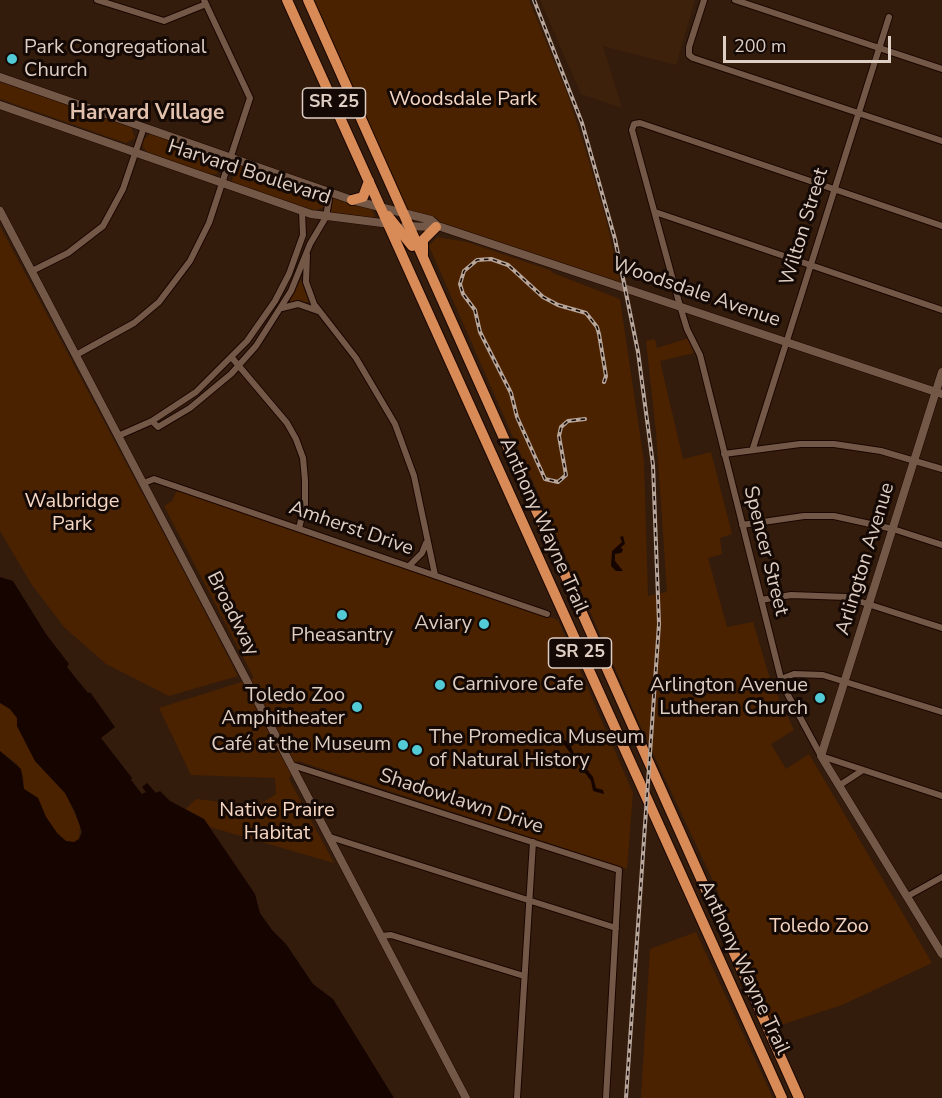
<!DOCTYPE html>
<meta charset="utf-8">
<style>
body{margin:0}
#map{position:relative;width:942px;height:1098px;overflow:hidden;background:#341c0c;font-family:"Nunito Sans",sans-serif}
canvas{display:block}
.scale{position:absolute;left:723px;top:36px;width:168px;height:27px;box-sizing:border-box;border:3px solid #decec4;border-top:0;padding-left:8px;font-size:18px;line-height:21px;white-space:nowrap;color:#decec4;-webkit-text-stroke:4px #140904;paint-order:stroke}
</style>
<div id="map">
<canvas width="942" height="1098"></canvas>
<div class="scale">200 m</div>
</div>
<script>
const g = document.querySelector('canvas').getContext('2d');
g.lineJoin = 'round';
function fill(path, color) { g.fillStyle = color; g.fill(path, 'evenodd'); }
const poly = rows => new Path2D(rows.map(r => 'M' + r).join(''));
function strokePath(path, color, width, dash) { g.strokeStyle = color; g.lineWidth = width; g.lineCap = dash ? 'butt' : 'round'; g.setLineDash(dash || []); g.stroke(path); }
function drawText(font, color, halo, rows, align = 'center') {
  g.font = font + ' "Nunito Sans",sans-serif'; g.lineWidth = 6; g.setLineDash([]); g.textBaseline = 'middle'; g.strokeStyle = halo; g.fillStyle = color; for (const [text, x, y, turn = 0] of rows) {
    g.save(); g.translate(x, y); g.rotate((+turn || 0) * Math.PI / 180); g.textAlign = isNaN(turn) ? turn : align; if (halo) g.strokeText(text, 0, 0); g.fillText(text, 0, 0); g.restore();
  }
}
fill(poly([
 [540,0,695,0,676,65,603,46,622,108,581,94]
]), '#3e210b');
fill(poly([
 [308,0,529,0,567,93,585,148,606,219,621,286,404,212],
 [0,82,131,127,135,138,126,143,0,99],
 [151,133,221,158,217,174,209,175,148,154,142,145,144,139],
 [240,164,322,192,326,197,325,207,313,211,235,184,232,181,236,165],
 [332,197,372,210,376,219,331,214],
 [0,226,184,572,238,676,169,696,106,664,64,627,32,585,0,531],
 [437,237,467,242,550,270,553,273,620,299,644,462,648,596,667,592,656,432,646,341,655,339,657,348,689,338,694,353,660,361,683,459,711,452,732,534,720,538,722,554,708,558,727,627,753,622,770,679,794,730,771,744,786,769,809,754,932,963,842,1005,772,1028,716,887,644,734,429,246],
 [301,280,309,302,290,302,290,298],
 [177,490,558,620,633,793,627,869,298,761,289,779,334,863,210,827,204,819,185,810,196,799,257,806,276,794,275,778,191,775,159,708,254,678,164,506,172,501],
 [0,703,10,709,17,718,17,726,35,761,65,793,80,825,79,839,74,842,66,841,57,833,46,817,38,798,24,789,23,775,17,764,0,751],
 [696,932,773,1098,641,1098,650,949]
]), '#4a2200');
fill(poly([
 [623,536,625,544,621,547,623,550,621,553,615,554,615,561,623,571,616,571,611,566,612,551,622,542,620,537],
 [0,577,13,581,46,634,69,664,67,667,88,693,90,692,115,727,101,738,132,778,131,780,142,794,146,792,142,787,147,783,156,793,160,791,170,801,204,819,255,894,260,913,272,930,286,944,313,984,333,999,394,1098,0,1098,0,751,21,769,24,789,38,798,46,817,57,833,66,841,74,842,79,839,82,832,75,812,65,793,35,761,17,726,17,718,10,709,0,703],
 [559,738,569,742,575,756,585,755,581,762,593,777,596,788,603,790,604,794,593,791,591,781]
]), '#160400');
const minor = poly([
 [97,0,164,21,206,4],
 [704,0,689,47,689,55,693,58,942,141],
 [735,0,942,69],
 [655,212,942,310],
 [942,226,640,123,634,124,632,130,680,306,687,329,700,355,781,679,788,695,821,756,942,796],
 [307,255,306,282,314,304,356,358,395,424,414,476,435,575],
 [32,271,68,253,103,226,123,189,144,127],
 [282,308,298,304,318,311],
 [76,355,134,323,159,302,190,261,209,223,250,98,204,0],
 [233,359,287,423,296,439,303,458,305,480,305,505,299,528],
 [152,421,158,427,190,408,231,374,256,346,291,291,310,244,326,217,329,199,327,191],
 [118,436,152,421,196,392,247,341,275,301,289,274,303,235,302,211],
 [753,448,889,17],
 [724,454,800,444,834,444,881,451,942,469],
 [144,483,154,479,547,614],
 [742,525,804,516,834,516,893,529,942,545],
 [409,566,422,553,426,543],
 [761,600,791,595,846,597,942,628],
 [781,679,794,674,823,675,942,712],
 [292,765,619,870,606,1098],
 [840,785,863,770],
 [330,837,616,928],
 [908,896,942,877],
 [381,936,391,935,524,976],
 [517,1098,533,842]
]);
const tertiary = poly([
 [0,77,352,200,431,220,438,226,942,394],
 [0,105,311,214,390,224],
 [0,211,466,1098],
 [405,226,435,227],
 [942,372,821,756,942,954]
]);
const trunk = poly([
 [287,0,782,1098],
 [308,0,799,1098],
 [352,200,363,197,369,181],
 [388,216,412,246],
 [423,255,423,240,436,227]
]);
strokePath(minor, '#1a0600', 8);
strokePath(tertiary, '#1a0600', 9);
strokePath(trunk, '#1a0600', 12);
strokePath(minor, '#745847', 6);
strokePath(tertiary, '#745847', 8);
strokePath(trunk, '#d88b56', 10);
const rail = poly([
 [534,0,582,123,615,239,638,352,653,465,659,624,626,1098],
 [585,419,568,421,561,427,559,436,566,475,558,482,545,479,517,417,511,393,480,332,475,310,463,294,460,284,464,271,477,260,491,259,508,265,543,297,558,305,586,313,597,327,599,334,606,376,604,382]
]);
strokePath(rail, '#b8a69b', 4);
strokePath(rail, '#140904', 1.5, [4.5]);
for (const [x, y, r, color] of [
 [12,59,6,"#52cbd7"],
 [342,615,6,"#52cbd7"],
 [484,624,6,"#52cbd7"],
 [440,685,6,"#52cbd7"],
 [820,698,6,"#52cbd7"],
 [357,707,6,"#52cbd7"],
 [403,745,6,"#52cbd7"],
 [417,750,6,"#52cbd7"]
]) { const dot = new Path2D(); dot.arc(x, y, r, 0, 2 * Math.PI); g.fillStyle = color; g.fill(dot); strokePath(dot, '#140904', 2); }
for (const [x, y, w] of [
 [334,103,63],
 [580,653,63]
]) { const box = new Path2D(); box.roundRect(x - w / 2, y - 15, w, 30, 4.5); g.fillStyle = '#140904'; g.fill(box); strokePath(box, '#decec4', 1.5); }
drawText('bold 18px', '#decec4', null, [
 ["SR 25",334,103],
 ["SR 25",580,653]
]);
drawText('20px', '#decec4', '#140904', [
 ["Park Congregational",24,48,"left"],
 ["Church",24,71,"left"],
 ["Aviary",472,624],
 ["Pheasantry",342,636,"center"],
 ["Carnivore Cafe",452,685,"left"],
 ["Arlington Avenue",808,686],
 ["Lutheran Church",808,709],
 ["Toledo Zoo",345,696],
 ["Amphitheater",345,719],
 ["The Promedica Museum",429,738,"left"],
 ["of Natural History",429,761,"left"],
 ["Café at the Museum",391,745]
], 'right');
drawText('20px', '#f5d6c3', '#140904', [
 ["Woodsdale Park",463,100],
 ["Walbridge",72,502],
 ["Park",72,525],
 ["Native Praire",277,811],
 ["Habitat",277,834],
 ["Toledo Zoo",819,927]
]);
drawText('20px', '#decec4', '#140904', [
 ["Harvard Boulevard",249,173,18],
 ["Wilton Street",805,227,-73],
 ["Woodsdale Avenue",696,293,19],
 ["Anthony Wayne Trail",543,526,66],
 ["Amherst Drive",351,529,19],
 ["Spencer Street",765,551,76],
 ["Arlington Avenue",866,559,-73],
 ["Broadway",232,614,63],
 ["Shadowlawn Drive",461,802,18],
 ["Anthony Wayne Trail",743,968,65]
]);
drawText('bold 21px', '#e2c2ae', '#140904', [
 ["Harvard Village",147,114]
]);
</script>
